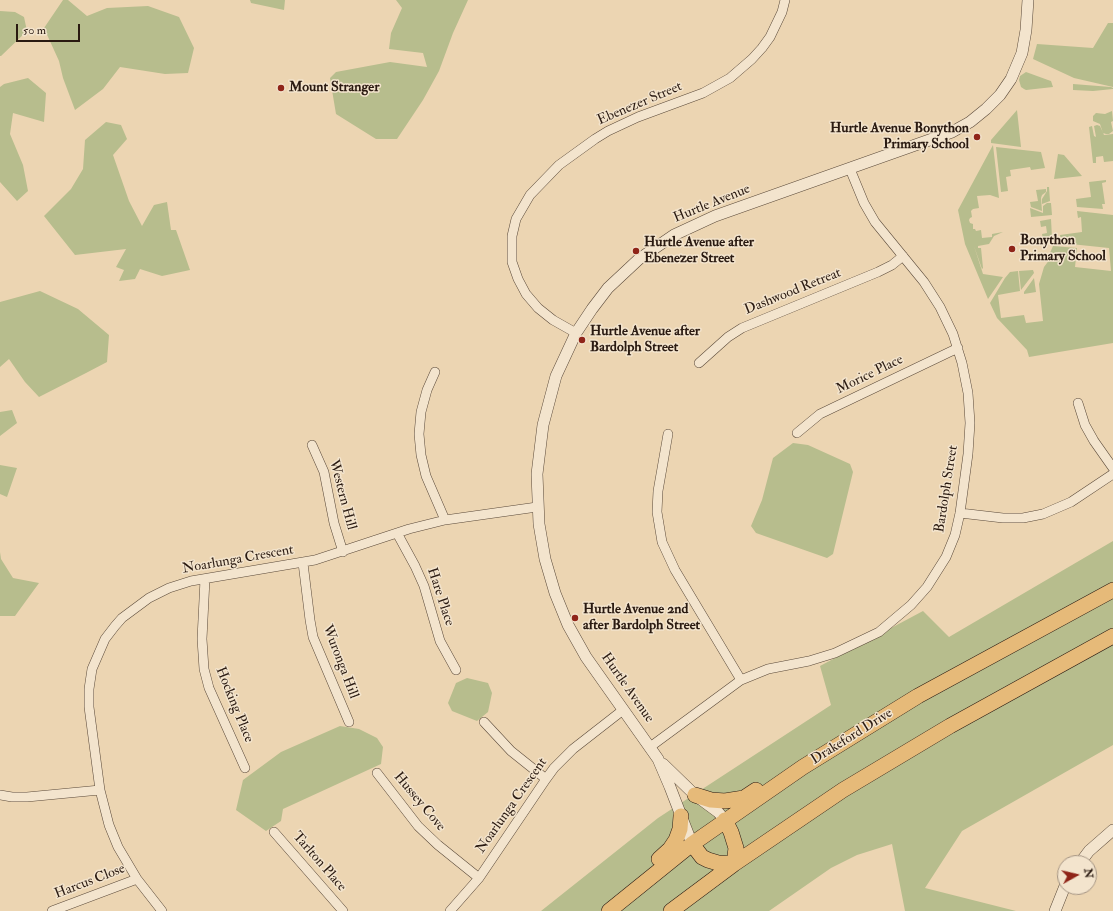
<!DOCTYPE html>
<style>
body{margin:0}
#map{position:relative;width:1113px;height:911px;overflow:hidden;background:#ecd5b2;font-family:"IM FELL Double Pica",serif}
canvas{display:block}
.north{position:absolute;left:1057px;top:855px;width:40px;height:40px;box-sizing:border-box;background:#f3e4cd;border:1px solid #a39382;border-radius:50%;rotate:82deg;font-size:11px;font-weight:700;line-height:16px;text-align:center;color:#2a1a11}
.north::after{content:'';display:block;margin:auto;width:14px;height:18px;background:#8f2418;clip-path:polygon(50% 0,100% 100%,50% 72%,0 100%)}
.scale{position:absolute;left:16px;top:24px;width:64px;height:18px;box-sizing:border-box;border:2px solid #2a1a11;border-top:0;padding-left:5px;font-size:12px;line-height:14px;white-space:nowrap;color:#2a1a11;-webkit-text-stroke:3px #f3e4cd;paint-order:stroke}
</style>
<div id="map">
<canvas width="1113" height="911"></canvas>
<div class="north">N</div>
<div class="scale">50 m</div>
</div>
<script>
const g = document.querySelector('canvas').getContext('2d');
g.lineJoin = 'round';
function fill(path, color) { g.fillStyle = color; g.fill(path, 'evenodd'); }
const poly = rows => new Path2D(rows.map(r => 'M' + r).join(''));
function strokePath(path, color, width, dash) { g.strokeStyle = color; g.lineWidth = width; g.lineCap = dash ? 'butt' : 'round'; g.setLineDash(dash || []); g.stroke(path); }
function drawText(font, color, halo, rows, align = 'center') {
  g.font = font + ' "IM FELL Double Pica",serif'; g.lineWidth = 3; g.setLineDash([]); g.textBaseline = 'middle'; g.strokeStyle = halo; g.fillStyle = color; for (const [text, x, y, turn = 0] of rows) {
    g.save(); g.translate(x, y); g.rotate((+turn || 0) * Math.PI / 180); g.textAlign = isNaN(turn) ? turn : align; if (halo) g.strokeText(text, 0, 0); g.fillText(text, 0, 0); g.restore();
  }
}
fill(poly([
 [63,0,68,0,87,16,107,8,148,6,179,17,194,48,188,73,165,74,120,67,103,89,75,110,63,78,59,61,44,28],
 [250,0,285,0,284,10,251,3],
 [396,0,468,0,453,33,439,71,423,100,397,139,376,139,336,114,330,78,336,72,390,62,427,67,423,53,389,49,391,33,402,8],
 [0,11,15,12,24,17,27,31,1,56,0,56],
 [1108,23,1113,23,1113,87,1074,78,1033,59,1037,44,1093,48],
 [1026,72,1048,80,1051,81,1053,87,1026,90,1024,89,1021,87,1019,80,1020,76],
 [28,78,46,93,44,122,13,113,10,134,23,165,28,191,17,201,0,182,0,87,4,84],
 [1073,84,1111,87,1113,88,1113,89,1093,91,1073,90],
 [1017,110,1021,147,991,143,991,140],
 [1112,111,1113,121,1111,122,1113,131,1109,134,1106,134,1103,133,1100,124,1093,121,1093,116,1096,113,1105,114],
 [106,122,121,125,127,139,113,155,129,201,142,226,154,205,167,202,171,230,176,230,190,270,162,276,140,269,135,279,119,281,124,270,116,267,126,249,75,255,44,216,71,189,83,169,85,140],
 [1097,125,1100,126,1104,135,1113,134,1113,161,1104,162,1103,156,1096,157,1096,163,1093,163,1089,127,1092,126,1094,136,1096,137,1094,126],
 [993,145,999,198,990,195,977,196,979,208,973,209,971,211,972,217,970,218,969,220,970,223,973,224,973,229,975,229,976,231,981,230,982,238,992,237,992,234,1003,232,994,236,989,244,978,246,978,248,981,248,983,268,982,269,974,246,983,274,1003,277,988,299,965,244,958,210],
 [996,147,1041,152,1045,168,1031,170,1030,167,1010,170,1011,176,1006,177,1008,191,1001,192],
 [1058,154,1064,155,1082,176,1054,179],
 [1106,180,1106,182,1102,183,1105,204,1102,204,1103,209,1077,207,1076,199,1091,197,1089,182],
 [1047,187,1049,187,1050,201,1042,204,1042,199,1047,191],
 [1046,189,1046,192,1042,195,1041,198,1042,211,1031,207,1030,202,1038,201,1036,190],
 [1047,203,1051,203,1052,215,1031,217,1030,208,1043,213,1043,206],
 [1077,211,1113,215,1113,343,1029,357,1027,350,997,318,990,303,1005,278,1010,272,1018,271,1020,291,998,295,1001,318,1024,315,1026,323,1043,321,1039,284,1044,267,1050,259,1050,253,1053,246,1077,248,1075,267,1111,271,1109,248,1061,243,1060,235,1082,232,1081,217,1078,218],
 [1051,219,1052,238,1043,240,1042,234,1047,233,1046,226,1041,227,1040,221],
 [1033,270,1034,273,1021,290,1019,271],
 [1034,278,1036,292,1024,294,1024,292],
 [40,291,78,309,109,335,107,362,86,373,39,397,25,382,9,359,0,367,0,302],
 [12,410,17,423,0,436,0,412],
 [793,443,808,445,850,464,853,472,833,554,827,558,756,533,751,526,762,500,773,458],
 [0,465,17,468,7,497,0,494],
 [1113,541,1113,745,962,831,925,888,1016,911,905,911,892,844,857,855,831,868,769,911,541,911,658,818,831,705,820,666,923,611,949,637],
 [0,552,1,559,13,578,39,583,15,616,0,616],
 [467,678,488,683,492,693,488,712,477,721,452,711,448,703,456,683],
 [340,726,359,729,377,738,383,747,381,764,283,809,281,821,266,831,236,810,243,780,281,752]
]), '#b7bd8d');
const minor = poly([
 [576,333,553,320,538,308,526,294,518,279,512,262,512,236,516,219,530,195,559,165,595,139,608,131,638,117,703,93,730,78,752,59,762,48,770,37,782,12,785,0],
 [699,363,728,337,742,328,878,272,892,265,903,256],
 [435,372,427,390,421,412,419,434,421,455,426,476,445,520],
 [1078,403,1085,425,1094,441,1113,468],
 [797,433,820,414,958,348],
 [668,434,658,491,657,512,662,542,675,570,741,680],
 [312,445,324,472,334,523,343,552],
 [960,513,1003,518,1023,518,1043,514,1071,502,1113,474],
 [397,533,415,566,424,586,440,641,456,670],
 [303,563,310,620,313,637,349,722],
 [205,579,202,639,204,669,209,688,245,768],
 [484,722,511,751,546,779],
 [650,747,741,680,768,669,809,661,835,653,879,632,911,605,927,587,946,557,955,535,960,513,968,454,970,423,968,393,962,363,953,334,940,307,924,282,875,222,864,203,850,169],
 [377,773,418,826,438,845,479,878],
 [0,795,12,797,27,797,100,790],
 [274,832,343,911],
 [52,911,137,879],
 [162,911,137,879,118,847,109,825,100,790,89,707,89,689,92,669,105,639,115,626,122,618,149,598,169,588,191,581,315,560,409,529,445,520,537,507],
 [450,911,479,878,546,779,554,768,573,749,623,710]
]);
const tertiary = poly([
 [663,764,695,795,718,812,725,820],
 [692,844,670,787,658,759,586,657,568,625,555,593,545,559,539,524,537,474,543,425,556,376,576,333,592,309,608,288,639,259,674,235,715,216,952,132,970,122,986,109,1000,95,1011,79,1022,53,1026,30,1028,0],
 [1080,863,1089,851,1113,830],
 [1055,911,1065,886]
]);
const trunk = poly([
 [695,795,711,800,725,801,744,798,756,790],
 [725,820,731,832,736,848,734,864],
 [692,844,702,857,708,860,718,863,734,864],
 [659,859,670,849,676,840,680,829,681,816],
 [609,911,692,844,803,767,918,696,1113,590],
 [671,911,734,864,843,790,950,726,1113,636]
]);
strokePath(minor, '#5a4939', 10);
strokePath(tertiary, '#5a4939', 12);
strokePath(trunk, '#2a1a11', 16);
strokePath(minor, '#f3e4cd', 9);
strokePath(tertiary, '#f3e4cd', 11);
strokePath(trunk, '#e6ba79', 15);
for (const [x, y, r, color] of [
 [281,88,4,"#8f2418"],
 [977,137,4,"#8f2418"],
 [1012,249,4,"#8f2418"],
 [636,251,4,"#8f2418"],
 [582,340,4,"#8f2418"],
 [575,618,4,"#8f2418"]
]) { const dot = new Path2D(); dot.arc(x, y, r, 0, 2 * Math.PI); g.fillStyle = color; g.fill(dot); strokePath(dot, '#f3e4cd', 1.5); }
drawText('bold 14px', '#2a1a11', '#f3e4cd', [
 ["Mount Stranger",289,88],
 ["Hurtle Avenue Bonython",969,129,"right"],
 ["Primary School",969,145,"right"],
 ["Bonython",1020,241],
 ["Primary School",1020,257],
 ["Hurtle Avenue after",644,243],
 ["Ebenezer Street",644,259],
 ["Hurtle Avenue after",590,332],
 ["Bardolph Street",590,348],
 ["Hurtle Avenue 2nd",583,610],
 ["after Bardolph Street",583,626]
], 'left');
drawText('14px', '#2a1a11', '#f3e4cd', [
 ["Ebenezer Street",640,104,-23],
 ["Hurtle Avenue",712,204,-22],
 ["Dashwood Retreat",793,292,-22],
 ["Morice Place",870,375,-26],
 ["Bardolph Street",947,489,-81],
 ["Western Hill",342,495,75],
 ["Noarlunga Crescent",238,560,-10],
 ["Hare Place",440,597,72],
 ["Wuronga Hill",340,662,69],
 ["Hurtle Avenue",627,688,55],
 ["Hocking Place",234,705,68],
 ["Drakeford Drive",852,737,-32],
 ["Hussey Cove",419,802,50],
 ["Noarlunga Crescent",512,806,-55],
 ["Tarlton Place",319,862,49],
 ["Harcus Close",90,882,-21]
]);
</script>
